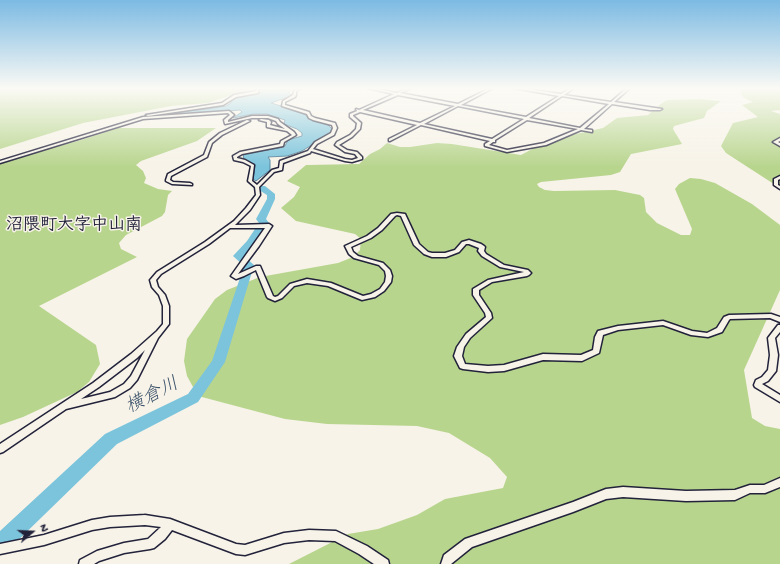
<!DOCTYPE html>
<meta charset="utf-8">
<style>
body{margin:0}
#map{position:relative;width:780px;height:564px;overflow:hidden;background:#f7f3e8;font-family:"Gochi Hand",sans-serif}
canvas{display:block}
.north{position:absolute;left:12px;top:512px;width:40px;height:40px;-webkit-text-stroke:3px #f7f3e8;paint-order:stroke;rotate:71deg;font-size:11px;font-weight:700;line-height:16px;text-align:center;color:#22223b}
.north::after{content:'';display:block;margin:auto;width:14px;height:18px;background:#22223b;clip-path:polygon(50% 0,100% 100%,50% 72%,0 100%)}
</style>
<div id="map">
<canvas width="780" height="564"></canvas>
<div class="north">N</div>
</div>
<script>
const g = document.querySelector('canvas').getContext('2d');
g.lineJoin = 'round';
function fill(path, color) { g.fillStyle = color; g.fill(path, 'evenodd'); }
const poly = rows => new Path2D(rows.map(r => 'M' + r).join(''));
function strokePath(path, color, width, dash) { g.strokeStyle = color; g.lineWidth = width; g.lineCap = dash ? 'butt' : 'round'; g.setLineDash(dash || []); g.stroke(path); }
function drawText(font, color, halo, rows, align = 'center') {
  g.font = font + ' "Gochi Hand","Klee One",sans-serif'; g.lineWidth = 3; g.setLineDash([]); g.textBaseline = 'middle'; g.strokeStyle = halo; g.fillStyle = color; for (const [text, x, y, turn = 0] of rows) {
    g.save(); g.translate(x, y); g.rotate((+turn || 0) * Math.PI / 180); g.textAlign = isNaN(turn) ? turn : align; if (halo) g.strokeText(text, 0, 0); g.fillText(text, 0, 0); g.restore();
  }
}
fill(poly([
 [0,88,253,88,208,103,171,106,83,123,0,149],
 [740,88,770,88,780,90,780,110,771,111,780,114,780,188,726,153,721,146,733,123,758,117,742,105,753,102,748,100,742,96],
 [699,99,721,101,707,111,704,118,674,126,673,129,682,144,631,154,620,172,611,175,541,182,537,184,539,187,545,190,554,191,615,190,640,195,644,198,646,212,657,223,681,235,690,235,692,229,675,189,679,184,690,178,701,179,715,183,752,204,780,225,780,290,744,370,752,418,765,426,780,429,780,564,289,564,348,534,378,529,417,515,445,499,503,488,507,477,490,458,449,433,417,426,327,424,285,419,198,396,187,376,184,361,187,339,215,299,227,290,260,277,338,263,353,257,360,250,361,239,355,234,296,221,281,208,294,197,300,187,287,181,306,165,359,164,370,154,380,149,387,143,400,147,410,147,437,143,452,144,521,155,549,140,603,128,617,118,648,115,662,103,667,100],
 [118,128,216,128,197,141,141,161,136,165,143,171,146,178,144,183,158,189,172,191,168,195,165,212,162,216,126,235,119,243,121,249,137,257,39,306,96,345,100,364,89,382,77,392,23,417,0,425,0,164,16,158,81,140]
]), '#b8d58e');
const water = poly([
 [262,88,291,90,289,92,291,96,271,103,304,113,307,117,310,119,326,123,332,129,329,134,302,151,287,156,268,157,270,160,270,170,256,181,253,179,255,165,244,160,243,154,278,148,285,146,288,140,302,136,302,133,297,129,284,124,285,120,267,114,253,114,233,118,242,112,240,110,150,117,144,116,208,109,226,106,231,103,231,100,235,97,257,94,262,92,260,89,262,88]
]);
fill(water, '#7bc4dc');
strokePath(water, '#57839c', 1);
fill(poly([
 [259,186,265,186,275,194,275,199,266,219,269,223,254,245,244,256,254,265,225,362,198,402,117,444,7,551,0,554,0,531,105,434,188,394,212,361,244,266,233,256,247,241,259,223,256,219,267,199,267,195,259,190,259,186]
]), '#7bc4dc');
const minor = poly([
 [257,88,259,88,258,93,236,97,223,105,148,116,146,115,222,103,234,95,256,91,257,88],
 [298,88,301,88,296,91,296,95,295,97,285,102,285,105,309,112,311,116,315,118,335,123,337,128,334,135,317,144,313,149,345,159,352,160,358,158,355,154,345,152,335,145,337,142,350,135,356,129,357,123,350,117,350,114,357,111,356,109,359,110,394,94,367,88,372,88,397,93,408,88,411,88,400,93,458,104,490,88,493,88,461,105,526,117,559,96,514,88,520,88,561,94,571,88,574,88,564,95,611,102,627,88,630,88,614,102,662,109,660,110,650,110,612,104,584,129,592,130,592,132,581,130,546,145,507,152,485,146,485,144,490,141,421,125,390,141,389,141,389,139,417,125,360,112,353,115,353,116,361,123,360,129,352,137,339,145,347,150,357,152,362,157,362,159,352,162,345,161,311,151,310,153,283,163,282,170,274,172,259,187,260,195,250,210,235,225,269,224,272,226,259,246,238,274,256,266,260,266,273,296,275,297,278,296,290,284,307,279,331,283,363,296,371,294,380,289,385,282,386,276,385,271,379,265,354,258,349,254,345,246,367,236,378,228,391,214,397,213,405,214,419,244,428,252,432,253,445,253,455,250,462,242,469,240,481,244,484,246,485,247,484,251,486,254,504,265,528,270,531,273,529,275,527,276,492,282,479,290,479,295,491,313,492,318,470,338,464,347,462,356,465,364,488,366,504,365,543,354,581,355,593,350,595,337,598,331,618,326,663,321,692,331,707,333,717,328,724,317,729,315,771,314,780,317,780,322,770,318,730,319,729,320,722,332,708,337,691,335,663,325,618,330,603,335,599,353,582,361,543,360,504,371,488,372,463,369,460,368,454,356,457,347,466,334,486,317,485,313,473,295,473,289,488,280,524,272,500,267,482,256,478,251,479,248,469,244,466,244,459,252,446,257,432,257,424,254,414,245,401,216,397,215,395,216,382,230,371,238,351,247,353,252,358,256,383,263,390,270,392,276,391,282,384,291,375,297,362,300,328,286,307,283,294,286,282,298,275,301,268,298,267,297,256,270,244,276,236,279,231,276,265,228,230,228,209,244,161,274,156,280,158,287,165,295,169,306,169,324,158,338,137,380,130,388,115,397,66,409,3,452,0,453,0,444,93,383,131,354,157,331,163,324,163,306,159,295,152,287,150,280,151,279,157,272,205,242,234,221,246,208,256,195,255,187,248,181,251,166,243,162,234,160,233,156,240,152,280,144,281,141,292,135,287,131,267,127,267,122,259,120,261,119,269,120,271,122,270,125,285,129,278,124,276,121,268,118,252,118,225,124,224,120,230,115,228,113,143,119,0,163,0,161,143,117,229,111,234,115,228,120,228,122,252,116,268,116,278,119,280,122,294,132,296,135,284,142,283,146,242,154,237,157,237,158,245,160,254,165,252,181,257,185,272,170,279,168,280,161,308,151,315,142,331,133,333,128,332,125,313,120,309,118,307,114,282,106,283,101,293,95,294,91,298,88],
 [398,95,455,106,420,123,363,110,398,95],
 [562,96,609,104,580,128,529,118,562,96],
 [458,106,524,119,492,139,424,124,458,106],
 [527,120,578,129,544,143,507,150,489,145,493,142,495,142,495,140,527,120],
 [145,350,131,376,124,384,110,392,81,399,99,387,137,358,145,350],
 [247,120,250,121,222,135,212,143,207,157,171,176,170,180,173,182,190,183,192,184,192,185,172,184,166,181,166,180,168,174,204,155,209,142,220,133,247,120],
 [780,138,780,141,778,142,780,143,780,146,773,142,780,138],
 [780,176,780,179,778,180,778,185,780,186,780,189,774,185,774,179,780,176],
 [778,325,780,325,780,332,775,338,778,355,776,371,768,381,762,384,780,395,780,402,755,387,754,385,756,380,762,377,768,370,770,355,768,338,778,325],
 [780,478,780,487,765,493,750,493,735,500,686,501,623,497,606,499,573,512,472,547,451,564,441,564,444,555,465,539,573,502,606,489,623,487,686,491,735,490,750,485,764,485,780,478],
 [145,515,170,519,236,544,245,545,284,533,309,530,336,531,367,546,388,560,389,564,374,564,359,554,335,541,309,540,284,543,245,555,236,554,172,530,165,539,154,548,150,549,124,553,99,561,94,564,79,564,80,560,97,551,124,543,148,539,161,527,145,525,110,527,92,530,44,545,0,554,0,544,44,535,92,520,110,517,145,515]
]);
strokePath(minor, '#22223b', 3);
fill(minor, '#f7f3e8');
const sky = g.createLinearGradient(0, 0, 0, 167);
sky.addColorStop(0, '#7cbae3');
sky.addColorStop(0.53, '#fbfaf5');
sky.addColorStop(1, '#fbfaf500');
g.fillStyle = sky;
g.fillRect(0, 0, 780, 167);
drawText('bold 17px', '#22223b', '#f7f3e8', [
 ["沼隈町大字中山南",74,226]
]);
drawText('italic 19px', '#3d536b', '#f7f3e8', [
 ["横倉川",153,397,-27]
]);
</script>
